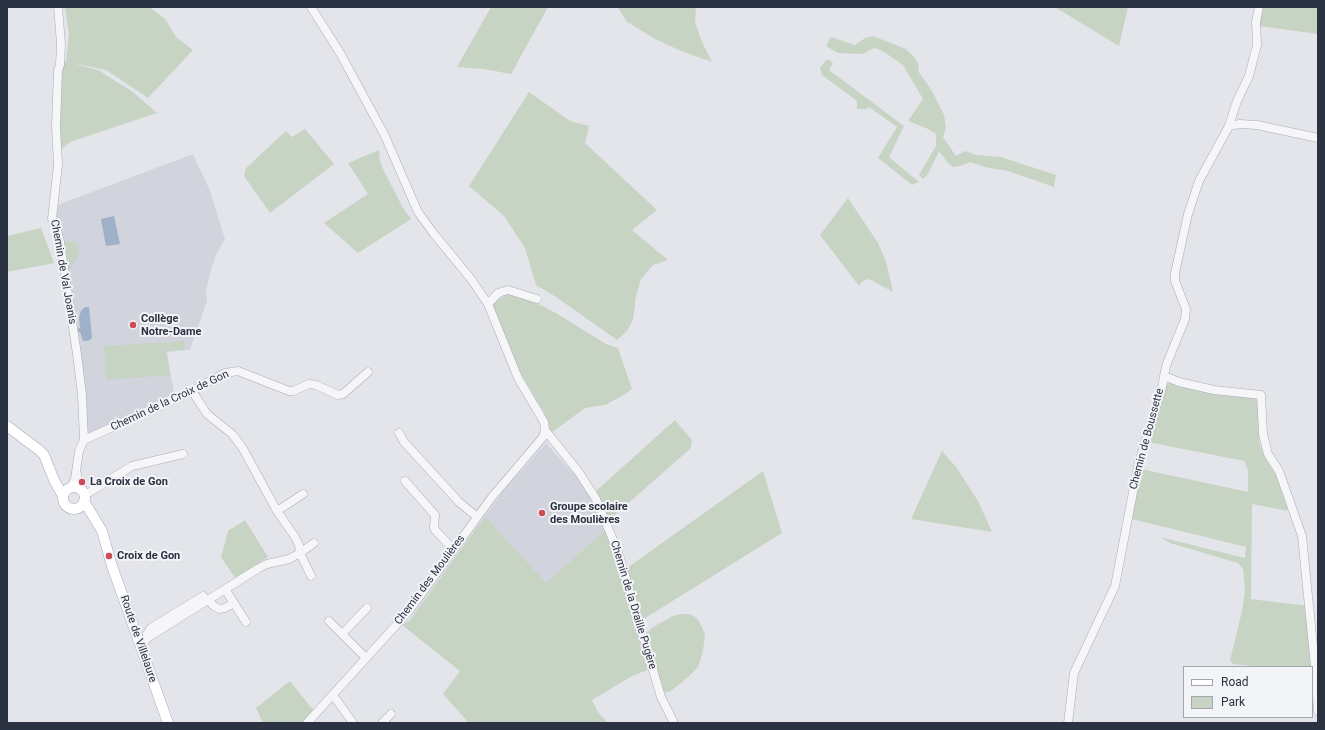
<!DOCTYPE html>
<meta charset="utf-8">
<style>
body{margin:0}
#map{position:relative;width:1325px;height:730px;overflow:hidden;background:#e3e5eb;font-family:Roboto,sans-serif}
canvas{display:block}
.frame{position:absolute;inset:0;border:8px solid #2b3242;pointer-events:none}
.legend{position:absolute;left:1183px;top:666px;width:130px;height:52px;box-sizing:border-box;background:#f3f4f8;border:1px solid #a3a6af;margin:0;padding:5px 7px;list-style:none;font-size:12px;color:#2b3242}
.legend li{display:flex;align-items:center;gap:8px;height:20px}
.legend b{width:20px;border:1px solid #a3a6af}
</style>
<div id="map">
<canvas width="1325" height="730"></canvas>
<div class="frame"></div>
<ul class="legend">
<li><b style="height:5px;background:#fff"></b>Road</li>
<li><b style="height:11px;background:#c7d4c4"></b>Park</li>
</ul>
</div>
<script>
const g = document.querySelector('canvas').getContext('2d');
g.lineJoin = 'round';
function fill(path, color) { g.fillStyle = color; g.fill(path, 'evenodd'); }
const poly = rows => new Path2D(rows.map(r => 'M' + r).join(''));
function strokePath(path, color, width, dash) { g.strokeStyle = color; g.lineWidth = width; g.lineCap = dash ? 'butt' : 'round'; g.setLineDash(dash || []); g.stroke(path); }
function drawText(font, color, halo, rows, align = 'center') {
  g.font = font + ' Roboto,sans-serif'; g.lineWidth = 4; g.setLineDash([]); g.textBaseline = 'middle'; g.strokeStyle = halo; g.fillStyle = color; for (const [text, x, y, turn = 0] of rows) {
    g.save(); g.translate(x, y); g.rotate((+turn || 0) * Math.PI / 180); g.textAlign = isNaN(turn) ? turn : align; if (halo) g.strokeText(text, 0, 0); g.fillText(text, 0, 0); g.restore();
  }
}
fill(poly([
 [193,154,210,191,225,239,216,255,210,273,206,290,207,301,190,350,167,352,174,393,129,418,84,436,77,365,54,221,55,206],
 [546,443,585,486,605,530,546,584,485,516,503,491]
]), '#d1d4dd');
fill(poly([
 [65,7,150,7,165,19,176,37,193,50,148,98,106,70,72,63,98,70,133,92,157,113,70,142,59,151,60,69,64,62,66,62,69,34],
 [491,7,548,7,511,74,483,69,457,67],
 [616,7,696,7,695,22,701,40,712,62,681,51,655,39,627,22,619,9],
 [1054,7,1128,7,1119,46,1058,9],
 [1261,7,1318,7,1318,34,1259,26],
 [873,36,906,49,915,58,919,66,918,71,932,91,944,115,946,127,943,137,956,156,965,151,976,155,1001,157,1056,175,1054,187,1008,171,985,167,970,162,964,165,953,167,948,163,939,151,928,174,923,179,919,175,936,146,936,134,928,129,908,121,923,99,903,65,884,52,875,48,869,50,863,54,838,53,826,46,831,37,855,45,865,38],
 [827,59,833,63,829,70,904,126,889,157,919,182,912,185,878,158,897,127,869,107,866,109,857,109,857,101,822,75,820,68],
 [529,92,570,121,589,126,585,143,657,210,632,230,668,260,653,265,641,279,636,296,633,320,627,331,617,340,556,297,536,285,525,248,504,216,469,186],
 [305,129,334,164,270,213,244,176,246,168,286,131,292,137],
 [379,150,380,161,384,171,403,208,411,219,358,253,324,223,368,194,348,163],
 [848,198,878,243,886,261,893,292,869,279,863,281,859,286,820,235],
 [41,228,54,263,7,272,7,236],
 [68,241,75,243,78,245,79,254,70,269,68,269,64,243],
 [507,294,532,301,556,313,606,344,618,348,632,389,624,395,605,405,585,408,551,433,544,412,520,372,492,304],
 [184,341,184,350,166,351,170,375,106,380,104,346],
 [1171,382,1252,395,1259,402,1259,441,1264,456,1277,477,1288,511,1252,504,1251,599,1307,606,1311,667,1265,667,1233,664,1230,660,1242,611,1245,590,1243,569,1238,563,1170,543,1160,537,1245,558,1246,547,1132,519,1141,469,1248,492,1248,470,1244,461,1148,442,1165,386],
 [675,420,692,440,691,448,609,520,596,491],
 [942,451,956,467,978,501,992,532,911,519],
 [763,471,782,533,642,620,627,568],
 [485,516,546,583,605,530,622,578,650,669,632,676,592,700,598,712,608,723,469,723,443,694,460,671,402,625,409,621],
 [245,520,268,557,235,578,221,557,228,531],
 [680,614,689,614,694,616,699,621,705,634,703,651,698,667,687,678,671,691,663,693,645,635,653,627,673,616],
 [290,681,314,711,302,723,263,723,256,708]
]), '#c7d4c4');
fill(poly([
 [114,216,120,244,106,246,101,219],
 [85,307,89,307,92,337,91,339,88,341,83,341,80,332,77,332,77,329,80,328,79,317,81,311]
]), '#9fb0c9');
const minor = poly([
 [58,7,61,44,60,65,58,70,56,127,58,164,52,219,57,230,60,242,77,354,82,395,84,440],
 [1229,126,1240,124,1257,125,1318,138],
 [488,304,498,293,508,290,537,299],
 [1164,376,1179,382,1214,390,1261,395,1263,434,1268,454,1279,471,1302,536,1315,666,1318,711],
 [192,391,207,414,232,434,242,447,277,511,295,537,299,545,300,553,311,576],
 [545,430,578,471,596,499,618,552,661,697,674,723],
 [399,433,404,442,459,502,477,517],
 [77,474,80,489],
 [405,481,435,515,434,527,435,530,454,550],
 [71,487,75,479,79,451,84,440,192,391,225,373,238,371,289,391,293,391,309,384,316,385,338,395,343,394,368,372],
 [90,492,132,466,183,454],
 [277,511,303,494],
 [225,589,246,622],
 [208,600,214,606,219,609,225,608,234,603],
 [329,621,366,658],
 [147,634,151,628,203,596],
 [342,634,367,608],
 [141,646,147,638,259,568,267,564,289,559,300,553,314,543],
 [333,695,353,723],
 [307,723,409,611,492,497,543,437,545,430,544,422,518,378,488,304,471,279,434,234,418,212,384,134,340,53,311,7],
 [382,723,391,714],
 [1068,723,1074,673,1115,586,1138,466,1162,387,1166,366,1185,319,1186,309,1175,281,1175,273,1188,214,1199,181,1229,126,1237,101,1249,76,1257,45,1256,22,1259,7]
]);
const major = poly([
 [7,426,39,450,44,455,54,480,63,496],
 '63 498a11 11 0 1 1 22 0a11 11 0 1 1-22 0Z',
 [84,501,102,531,112,566,168,723]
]);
strokePath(minor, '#a8acb5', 9);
strokePath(major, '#a2a9b6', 11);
strokePath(minor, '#f6f6f9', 8);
strokePath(major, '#fff', 10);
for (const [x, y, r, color] of [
 [133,325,4,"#cc4c55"],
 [82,482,4,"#cc4c55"],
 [542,513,4,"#cc4c55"],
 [109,556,4,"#cc4c55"]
]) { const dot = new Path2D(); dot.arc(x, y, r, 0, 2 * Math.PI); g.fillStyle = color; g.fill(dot); strokePath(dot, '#f3f4f8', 1.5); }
drawText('11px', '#2b3242', '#f3f4f8', [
 ["Chemin de Val Joanis",63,272,80],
 ["Chemin de la Croix de Gon",170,401,-25],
 ["Chemin de Boussette",1147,439,-75],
 ["Chemin des Moulières",430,580,-53],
 ["Chemin de la Draille Pugère",633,605,73],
 ["Route de Villelaure",138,639,71]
]);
drawText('bold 11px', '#2b3242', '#f3f4f8', [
 ["Collège",141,319],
 ["Notre-Dame",141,332],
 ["La Croix de Gon",90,482],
 ["Groupe scolaire",550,507],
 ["des Moulières",550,520],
 ["Croix de Gon",117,556]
], 'left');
</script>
